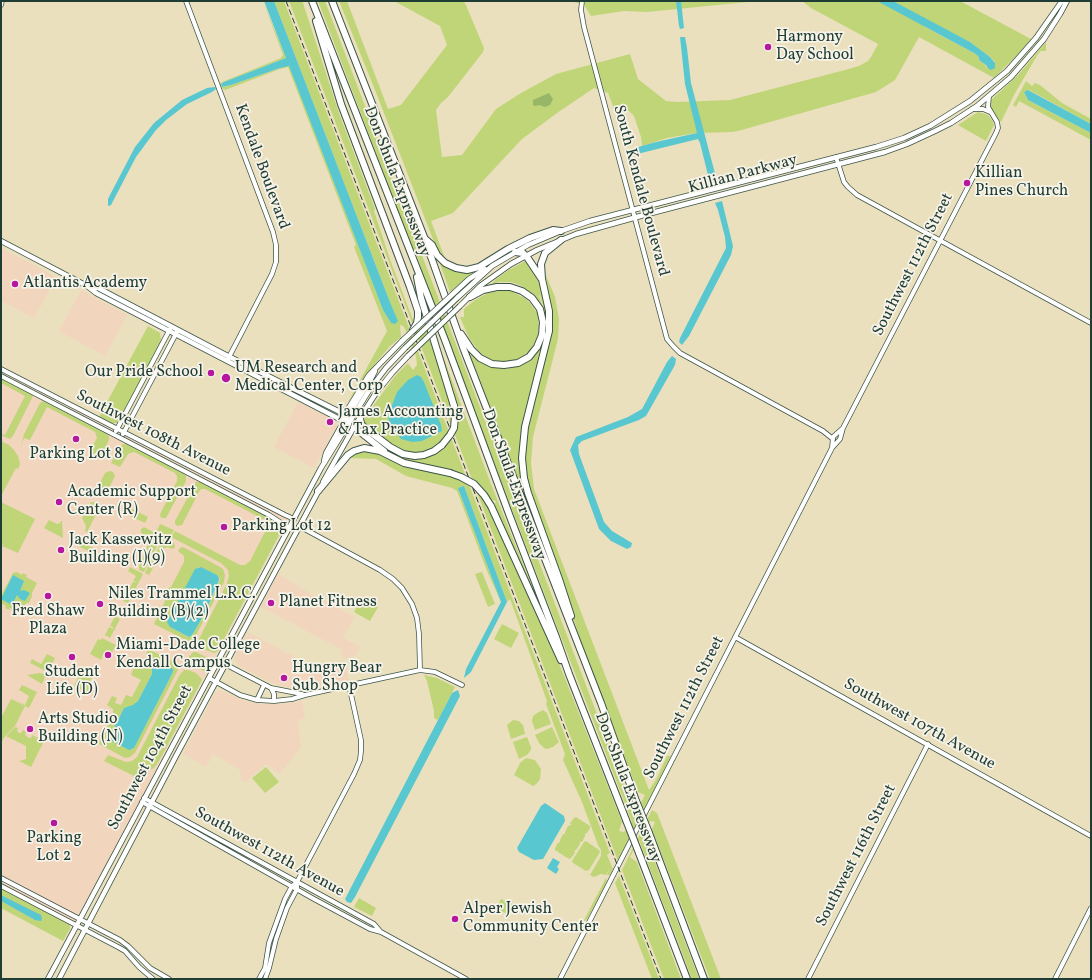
<!DOCTYPE html>
<style>
body{margin:0}
#map{position:relative;width:1092px;height:980px;overflow:hidden;background:#eae0be;font-family:Vollkorn,serif}
canvas{display:block}
.frame{position:absolute;inset:0;border:2px solid #1f3d34;pointer-events:none}
</style>
<div id="map">
<canvas width="1092" height="980"></canvas>
<div class="frame"></div>
</div>
<script>
const g = document.querySelector('canvas').getContext('2d');
g.lineJoin = 'round';
function fill(path, color) { g.fillStyle = color; g.fill(path, 'evenodd'); }
const poly = rows => new Path2D(rows.map(r => 'M' + r).join(''));
function strokePath(path, color, width, dash) { g.strokeStyle = color; g.lineWidth = width; g.lineCap = dash ? 'butt' : 'round'; g.setLineDash(dash || []); g.stroke(path); }
function drawText(font, color, halo, rows, align = 'center') {
  g.font = font + ' Vollkorn,serif'; g.lineWidth = 3.5; g.setLineDash([]); g.textBaseline = 'middle'; g.strokeStyle = halo; g.fillStyle = color; for (const [text, x, y, turn = 0] of rows) {
    g.save(); g.translate(x, y); g.rotate((+turn || 0) * Math.PI / 180); g.textAlign = isNaN(turn) ? turn : align; if (halo) g.strokeText(text, 0, 0); g.fillText(text, 0, 0); g.restore();
  }
}
fill(poly([
 [1,248,57,277,34,318,1,301],
 [81,290,127,315,105,356,59,331],
 [1,366,230,485,290,514,103,870,63,941,1,908],
 [298,402,333,420,337,425,314,468,274,447],
 [278,574,313,595,355,617,343,638,360,647,355,656,343,659,341,649,261,607],
 [247,632,314,667,343,661,349,680,302,689,280,686,268,681,239,666,235,662,235,656],
 [218,691,222,691,245,701,261,704,281,704,302,701,305,718,298,720,301,747,280,774,266,764,245,782,241,780,240,770,213,754,206,767,183,754,215,693]
]), '#f1d5bd');
fill(poly([
 [263,1,286,58,224,82,221,84,222,87,231,85,289,65,383,310,391,323,397,319,388,297,274,1,284,1,608,848,610,853,607,855,613,869,610,875,607,875,610,868,606,875,601,874,594,877,590,875,601,856,601,850,598,845,582,802,563,760,565,754,546,704,547,701,510,599,507,602,464,486,459,488,459,491,501,602,487,571,457,491,452,488,406,476,376,459,350,458,349,456,361,450,378,453,402,465,406,461,394,456,385,449,360,430,361,427,412,458,433,448,420,453,406,451,392,445,364,423,365,417,395,376,408,363,413,370,417,365,416,356,405,329,403,326,400,325,401,337,390,346,375,364,348,402,387,331,354,247,356,245,288,67,280,69,225,90,222,88,220,84,222,82,281,58,283,55],
 [289,1,303,1,303,3,339,113,375,209,374,211,391,262,413,320,418,331,426,323,453,414,458,412,462,408,455,405,439,352,441,351,491,484,539,604,494,506,496,501,491,500,553,648,622,822,619,831,624,832,632,822,429,293,415,249,413,250,318,1,325,1,626,790,636,812,645,795,638,792,584,653,568,600,532,499,525,474,524,442,548,346,551,304,545,273,555,297,559,319,558,339,533,437,531,463,534,489,649,790,657,778,667,756,671,756,618,861],
 [339,1,347,1,388,109,401,105,447,45,440,26,394,1,461,1,465,3,484,48,483,52,448,97,441,103,436,110,442,157,462,155,496,109,521,93,556,74,630,54,638,79,666,101,677,102,730,100,845,70,859,66,868,61,871,57,878,44,811,8,802,1,960,1,1031,39,1017,55,994,78,919,37,895,80,876,92,738,131,732,132,696,133,667,138,642,146,641,137,634,116,627,109,615,112,608,93,594,88,557,113,522,139,453,213,431,221,444,256,443,258,436,247,375,90],
 [928,21,970,42,990,57,995,62,995,66,986,67,985,64,980,61,978,56,974,53,925,27],
 [561,1,758,1,647,12,624,11,591,16,584,5,574,2],
 [1046,42,1046,51,1041,51,1038,54,1014,95,1001,122,990,107,990,103,991,100,1019,74],
 [1026,81,1032,86,1035,83,1040,85,1062,103,1091,119,1091,124,1033,92,1029,90,1024,92,1028,100,1091,133,1091,140,1019,101,1016,107,1013,105],
 [978,112,988,115,993,122,994,125,986,141,958,125],
 [438,258,448,266,447,268,454,271,463,272,474,271,474,272,450,292],
 [527,260,540,284,547,312,545,312,540,295,539,295,544,311,535,296,522,286,511,282,498,282,490,286,496,279,509,270],
 [499,291,510,291,525,298,530,303,537,313,539,326,538,336,531,349,523,357,512,361,505,362,492,360,485,357,478,350,469,338,460,317,464,317,464,309,475,300,488,293],
 [148,326,160,333,161,340,120,420,117,423,112,423,99,417],
 [543,347,520,446,536,519,534,520,470,354,481,362,490,366,507,369,528,362,541,348,538,358],
 [1,378,31,394,33,396,13,436,10,439,3,436,2,434,5,435,25,396,1,383],
 [43,401,56,406,107,433,109,437,109,440,101,456,99,457,91,453,92,447,97,438,95,432,47,407,30,440,24,438,21,446,24,434,40,403],
 [1,441,9,445,14,450,18,456,20,464,18,469,16,468,1,496],
 [126,443,186,475,186,481,166,518,161,518,160,514,177,481,177,476,175,473,134,452,128,454,120,467,111,463,120,446],
 [110,471,113,472,115,476,105,496,96,491,105,473],
 [196,482,201,482,280,523,283,528,217,652,214,653,198,647,197,643,227,583,229,576,228,570,221,563,171,537,175,531,240,565,245,565,250,561,267,528,267,524,265,520,205,489,201,489,199,492,182,525,177,526,175,524,175,521],
 [1,502,35,519,18,553,2,546,3,544,1,542],
 [91,502,94,502,101,505,87,532,85,531,86,526,82,518],
 [130,508,148,517,145,523,126,514],
 [49,520,57,524,60,523,61,521,62,521,63,538,44,528],
 [160,524,174,530,170,537,157,530],
 [144,527,155,533,154,534,161,538,144,572,139,570,139,566,151,538,141,533,141,529],
 [74,538,93,548,90,552,72,543],
 [163,539,174,543,175,547,173,549,167,547,163,549,149,575,145,573],
 [183,547,220,567,223,569,225,575,224,582,194,639,190,642,154,624,167,597,160,593,162,589,169,588,171,587,184,562,184,556,178,551,180,548],
 [201,567,219,577,220,579,216,589,206,611,194,632,191,636,189,637,170,627,197,568],
 [130,567,143,574,128,603,123,601,133,582,138,582,133,581,136,576,128,571],
 [17,572,22,575,23,573,27,575,26,577,37,583,32,593,32,596,29,603,26,603,21,614,10,608,9,610,5,608,6,606,1,603,1,596,13,573],
 [482,572,495,604,488,607,475,574],
 [361,599,378,607,370,621,354,612],
 [115,616,120,619,110,638,105,635,109,627,113,629,113,627,110,626],
 [502,624,519,633,511,648,494,639],
 [102,638,116,645,110,656,104,653,101,660,90,654,98,639,101,640],
 [137,643,176,663,178,670,135,753,130,757,125,758,99,744,100,740,113,715,113,709,107,705,112,696,117,698,115,703,121,705,126,695,132,697,141,680,131,675,138,657,145,660,148,655,146,653,148,650,136,644],
 [151,658,173,672,133,749,110,738,110,736,124,708,133,706,138,701,152,674,152,669,148,660],
 [193,652,196,652,206,657,210,661,211,663,206,672,189,664,188,658],
 [47,654,55,658,48,672,30,663,32,659,41,664],
 [184,670,188,670,196,673,200,677,202,680,159,761,154,768,145,772,138,786,138,781,136,777,104,761,108,755,126,762,132,761,137,757,179,676],
 [81,672,92,677,89,684,94,687,90,694,74,686],
 [40,673,46,675,42,684,27,675],
 [424,675,437,678,455,687,438,720,434,718,434,711,427,681],
 [22,685,37,692,29,708,11,698,25,705,29,696,19,690],
 [11,699,25,706,15,726,6,735,2,741,1,718],
 [543,710,547,713,551,724,535,730,532,721,533,716,537,713],
 [513,720,519,721,523,725,525,734,511,739,507,725],
 [15,727,18,728,17,731,19,733,21,733,23,730,26,732,25,735,29,738,31,738,32,735,38,738,36,741,39,742,41,743,42,740,44,741,31,767,19,761,26,759,26,746,6,736],
 [552,727,559,742,553,747,547,749,544,748,539,743,535,735],
 [527,737,531,747,531,750,527,755,519,759,513,742],
 [526,758,535,760,541,769,540,779,538,782,535,785,533,786,514,775,520,763],
 [266,767,279,782,265,793,252,778],
 [652,810,657,813,721,979,710,979,653,832,652,829,655,822,651,821,647,824,643,831,699,979,692,979,639,840,630,857,637,862,681,979,664,979,622,870],
 [576,817,590,826,590,828,587,833,585,834,585,836,582,842,580,842,580,844,576,850,574,851,575,853,571,858,569,859,555,850,555,848,558,843,560,842,560,840,563,834,565,834,565,832,568,826,571,825,570,823,574,818],
 [586,841,599,850,600,852,589,870,586,871,573,863,572,861,584,842],
 [619,876,659,979,652,979,615,883],
 [606,878,607,881,605,886,587,919,583,922],
 [1,888,69,923,70,926,70,929,63,941,1,908,1,901,35,920,41,916,1,895],
 [359,898,376,908,372,916,354,907],
 [501,899,514,905,509,915,496,908]
]), '#c0d578');
fill(poly([
 [549,93,553,99,550,105,545,107,539,105,535,106,533,105,533,100]
]), '#98b668');
fill(poly([
 [264,1,274,1,388,297,398,321,395,324,391,323,383,310,289,66,280,68,231,85,222,87,221,84,224,82,286,58],
 [676,1,681,1,684,28,680,29,679,26],
 [877,1,893,1,970,42,990,57,995,63,995,68,991,70,989,69,985,64,980,61,978,56,974,53],
 [680,37,685,37,687,48,691,83,717,181,710,183,700,143,698,139,633,155,631,149,656,142,697,133,685,84],
 [215,87,216,89,212,92,187,104,166,120,156,130,136,157,111,205,108,206,108,199,111,193,135,147,154,123,182,100,207,88],
 [1028,90,1091,124,1091,133,1028,100,1024,92],
 [722,201,733,246,731,255,689,336,682,345,679,342,680,338,726,248,725,237,718,210,715,203],
 [672,356,676,359,675,365,646,416,639,420,582,441,578,445,579,454,604,522,612,531,632,543,631,547,627,549,611,541,599,529,570,450,576,437,628,417,642,409,667,362],
 [417,375,421,377,424,382,441,425,442,431,422,441,412,442,401,439,394,430,389,421,388,416,397,392,408,380],
 [464,486,507,602,471,672,464,678,466,669,501,602,459,491,458,488],
 [201,567,217,575,219,578,219,580,206,611,194,632,191,636,189,637,170,627,167,622,195,569],
 [13,575,24,581,20,591,24,590,30,593,25,601,20,599,17,595,12,605,1,599],
 [150,658,152,658,164,663,173,669,173,672,134,748,129,750,112,741,110,736,124,708,133,705,138,701,152,674,152,669,147,664,148,660],
 [458,690,460,696,355,897,351,903,347,902,345,899,438,720,452,693],
 [545,803,564,816,565,821,543,859,534,860,519,852,517,848,541,806],
 [553,858,560,862,557,867,559,869,556,874,547,868],
 [1,895,41,915,42,919,41,921,35,920,1,901]
]), '#59c7cf');
const tertiary = poly([
 [186,1,273,232,276,245,276,262,272,274,228,359],
 [582,1,581,10,584,27,667,339,673,346,680,353,823,431,833,439],
 [1,5,2,1],
 [972,109,983,109,990,112],
 [836,157,844,182,848,187,857,195,1091,323],
 [1,369,285,515,294,519],
 [1,376,269,515,289,528],
 [116,431,170,329],
 [123,434,178,330],
 [832,448,833,437,843,428],
 [299,526,380,570,393,579,402,588,412,604,417,618,419,634,420,670],
 [735,637,1091,836],
 [219,661,271,688,302,694],
 [209,678,240,695,257,700,274,701,292,699,305,695,420,670,435,672,462,685],
 [271,688,274,694,274,701],
 [257,700,264,685],
 [144,798,374,924,380,931],
 [142,802,314,899,370,929,381,932,466,979],
 [1,878,120,940,128,946,150,968,169,979],
 [1,886,118,947,125,951,139,967,153,979],
 [259,979,265,968,269,943,285,899,292,886,297,882,354,774,360,760,361,751,361,740,349,685],
 [265,979,269,968,276,939,287,908,297,889,297,886],
 [560,979,832,448,840,439,843,428,996,133,998,128,997,122,988,107,989,96],
 [808,979,928,744],
 [1055,979,1091,908]
]);
const secondary = poly([
 [1,241,87,286,96,293,349,424],
 [89,287,98,288,224,354,340,412,349,422],
 [455,292,469,279,485,269],
 [457,298,492,266,528,245,561,231,590,221,876,147,904,138,930,126,970,101,1007,71,1036,38,1062,1],
 [460,306,480,286,511,264,537,250,576,234,644,215,885,152,907,144,935,131,951,123,977,106,1011,77,1044,39,1060,14,1067,1],
 [340,412,348,409,369,375,402,341],
 [324,461,326,453,340,428,372,377,375,371],
 [323,482,354,427,376,393,392,373,408,356],
 [48,979,321,468,370,389,386,368,405,348],
 [59,979,176,756,319,490]
]);
const motorway = poly([
 [312,1,445,340,509,514,556,637,569,674,626,820],
 [332,1,424,237,464,350,601,703,636,801],
 [316,21,341,104,410,287,418,311,418,317,417,323,413,330],
 [424,238,432,245,437,255,445,263,456,268,467,270,479,267,508,249,530,238,553,230,561,231],
 [561,240,545,253,541,264,542,279,549,311,549,331,525,427,522,458,524,478,528,493,559,579,571,616],
 [515,252,523,253,527,257,541,278],
 [417,277,421,298,454,406],
 [461,334,471,349,480,358,492,364,504,365,518,363,529,357,537,347,542,335,543,322,540,309,532,298,522,291,510,287,497,287,483,290,470,297],
 [360,418,361,424,365,428,390,447,403,454,415,456,424,455,434,451,442,445],
 [354,427,384,451],
 [318,491,348,455,354,451,364,448,380,451,404,463,450,473],
 [491,506,561,660],
 [649,833,704,979],
 [639,853,687,979]
]);
strokePath(tertiary, '#3d5549', 5.5);
strokePath(secondary, '#3d5549', 6);
strokePath(motorway, '#3d5549', 8);
strokePath(tertiary, '#fff', 4);
strokePath(secondary, '#fff', 4.5);
strokePath(motorway, '#fff', 6);
strokePath(poly([
 [286,1,661,979]
]), '#1f3d34', 1, [6, 3]);
const secondaryBridge = poly([
 [402,341,455,292],
 [405,348,457,298],
 [408,356,460,306]
]);
const motorwayBridge = poly([
 [442,445,450,435,454,428,455,415,454,406],
 [450,473,461,477,474,484,484,495,491,506],
 [636,801,649,833],
 [626,820,639,853]
]);
strokePath(secondaryBridge, '#3d5549', 6, []);
strokePath(motorwayBridge, '#3d5549', 8, []);
strokePath(secondaryBridge, '#fff', 4.5);
strokePath(motorwayBridge, '#fff', 6);
for (const [x, y, r, color] of [
 [768,47,4,"#b5179e"],
 [967,183,4,"#b5179e"],
 [15,284,4,"#b5179e"],
 [211,373,4,"#b5179e"],
 [226,378,5,"#b5179e"],
 [330,422,4,"#b5179e"],
 [76,439,4,"#b5179e"],
 [59,502,4,"#b5179e"],
 [224,527,4,"#b5179e"],
 [61,550,4,"#b5179e"],
 [48,596,4,"#b5179e"],
 [271,603,4,"#b5179e"],
 [100,604,4,"#b5179e"],
 [108,655,4,"#b5179e"],
 [72,657,4,"#b5179e"],
 [284,678,4,"#b5179e"],
 [30,729,4,"#b5179e"],
 [54,823,4,"#b5179e"],
 [455,919,4,"#b5179e"]
]) { const dot = new Path2D(); dot.arc(x, y, r, 0, 2 * Math.PI); g.fillStyle = color; g.fill(dot); strokePath(dot, '#f7f3e8', 1.5); }
drawText('16px', '#1f3d34', '#f7f3e8', [
 ["Harmony",776,38],
 ["Day School",776,56],
 ["Killian",975,174],
 ["Pines Church",975,192],
 ["Atlantis Academy",23,284],
 ["UM Research and",235,369],
 ["Medical Center, Corp",235,387],
 ["Our Pride School",203,373,"right"],
 ["James Accounting",338,413],
 ["& Tax Practice",338,431],
 ["Parking Lot 8",76,455,"center"],
 ["Academic Support",67,493],
 ["Center (R)",67,511],
 ["Parking Lot 12",232,527],
 ["Jack Kassewitz",69,541],
 ["Building (I)(9)",69,559],
 ["Niles Trammel L.R.C.",108,595],
 ["Building (B)(2)",108,613],
 ["Planet Fitness",279,603],
 ["Fred Shaw",48,612,"center"],
 ["Plaza",48,630,"center"],
 ["Miami-Dade College",116,646],
 ["Kendall Campus",116,664],
 ["Hungry Bear",292,669],
 ["Sub Shop",292,687],
 ["Student",72,673,"center"],
 ["Life (D)",72,691,"center"],
 ["Arts Studio",38,720],
 ["Building (N)",38,738],
 ["Parking",54,839,"center"],
 ["Lot 2",54,857,"center"],
 ["Alper Jewish",463,910],
 ["Community Center",463,928]
], 'left');
drawText('16px', '#1f3d34', '#f7f3e8', [
 ["Kendale Boulevard",261,167,70],
 ["Killian Parkway",743,175,-15],
 ["Don Shula Expressway",396,182,69],
 ["South Kendale Boulevard",640,191,75],
 ["Southwest 112th Street",914,265,-63],
 ["Southwest 108th Avenue",153,434,27],
 ["Don Shula Expressway",513,485,70],
 ["Southwest 112th Street",685,708,-63],
 ["Southwest 107th Avenue",919,725,29],
 ["Southwest 104th Street",151,758,-62],
 ["Don Shula Expressway",627,788,69],
 ["Southwest 112th Avenue",269,853,29],
 ["Southwest 116th Street",857,856,-63]
]);
</script>
